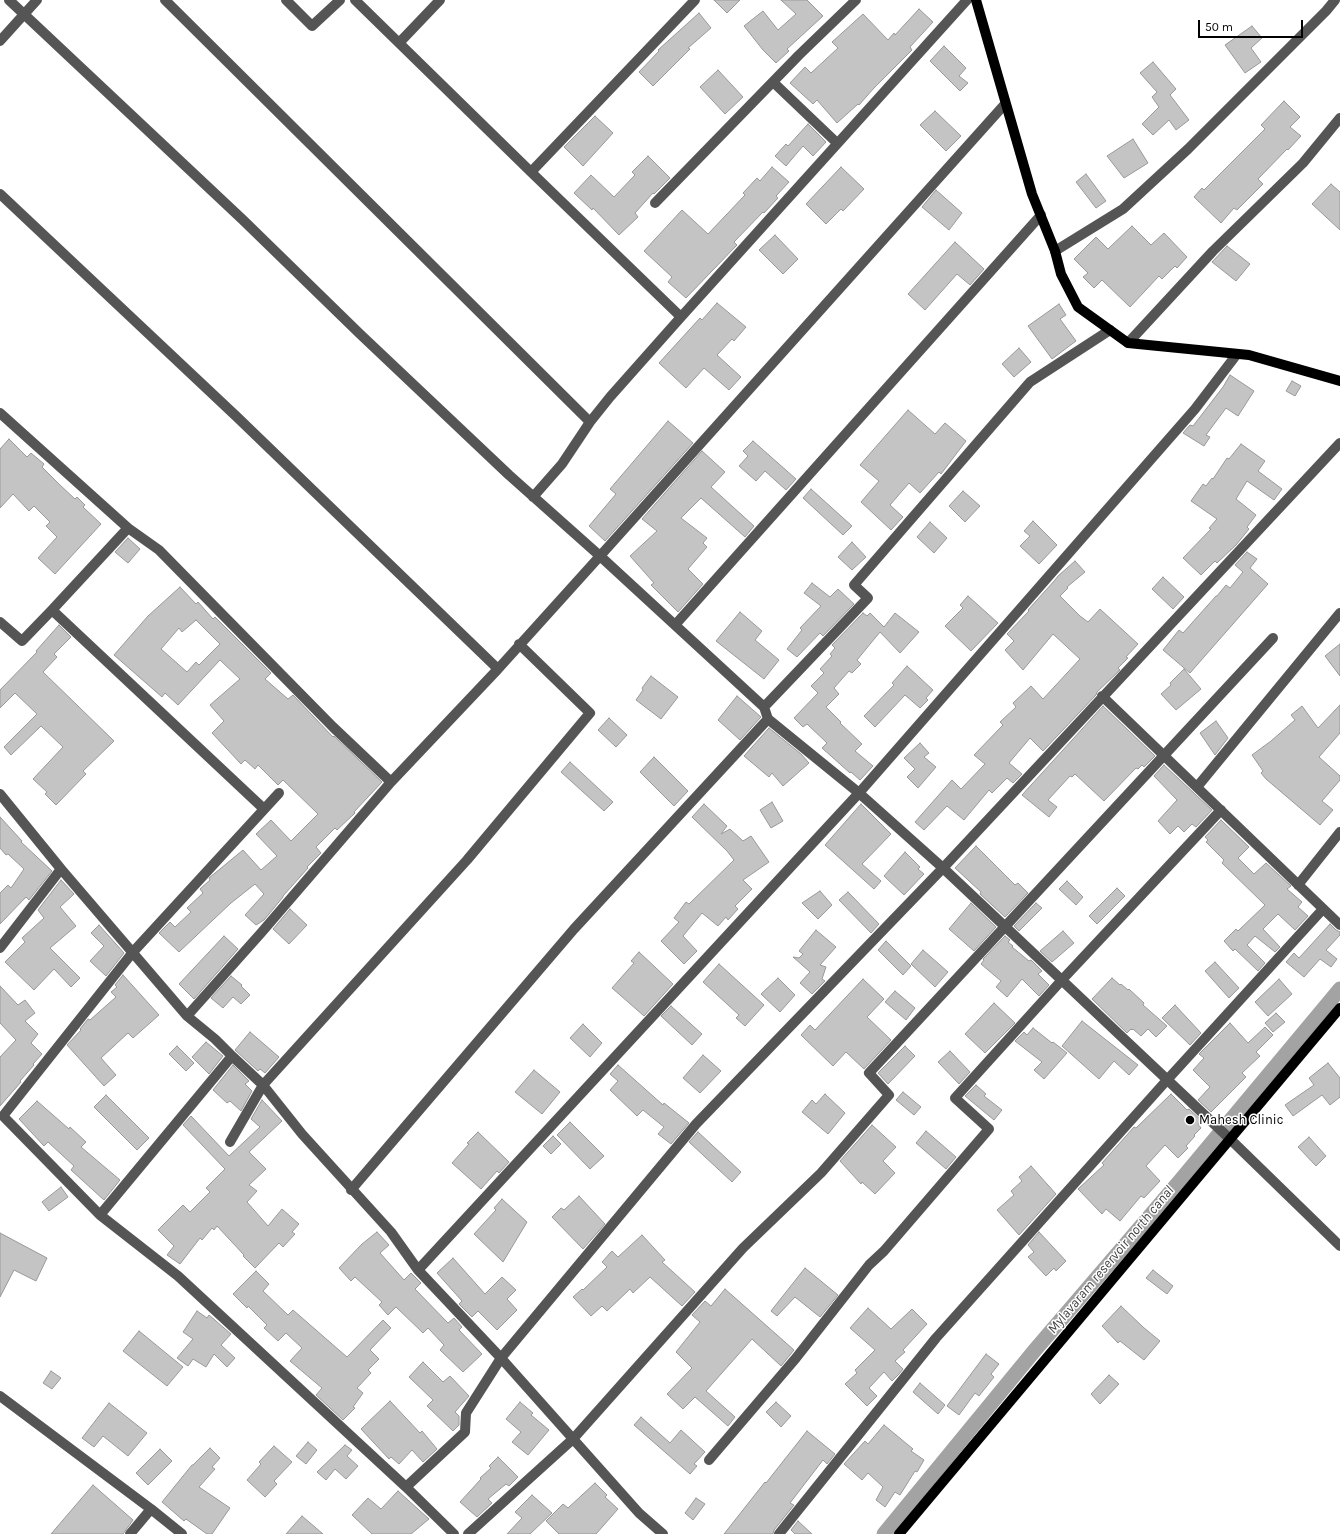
<!DOCTYPE html>
<style>
body{margin:0}
#map{position:relative;width:1340px;height:1534px;overflow:hidden;background:#fff;font-family:Karla,sans-serif}
canvas{display:block}
.scale{position:absolute;left:1198px;top:20px;width:105px;height:18px;box-sizing:border-box;border:2px solid #000;border-top:0;padding-left:5px;font-size:12px;line-height:14px;white-space:nowrap;color:#000;-webkit-text-stroke:3px #fff;paint-order:stroke}
</style>
<div id="map">
<canvas width="1340" height="1534"></canvas>
<div class="scale">50 m</div>
</div>
<script>
const g = document.querySelector('canvas').getContext('2d');
g.lineJoin = 'round';
const poly = rows => new Path2D(rows.map(r => 'M' + r).join(''));
function strokePath(path, color, width, dash) { g.strokeStyle = color; g.lineWidth = width; g.lineCap = dash ? 'butt' : 'round'; g.setLineDash(dash || []); g.stroke(path); }
function fill(path, color) { g.fillStyle = color; g.fill(path, 'evenodd'); }
function drawText(font, color, halo, rows, align = 'center') {
  g.font = font + ' Karla,sans-serif'; g.lineWidth = 3; g.setLineDash([]); g.textBaseline = 'middle'; g.strokeStyle = halo; g.fillStyle = color; for (const [text, x, y, turn = 0] of rows) {
    g.save(); g.translate(x, y); g.rotate((+turn || 0) * Math.PI / 180); g.textAlign = isNaN(turn) ? turn : align; if (halo) g.strokeText(text, 0, 0); g.fillText(text, 0, 0); g.restore();
  }
}
strokePath(poly([
 [884,1534,1035,1350,1180,1181,1340,989]
]), '#a3a3a3', 15);
const building = poly([
 [714,0,740,0,727,13,714,0],
 [781,0,807,0,823,16,787,49,789,51,776,63,763,50,744,26,763,11,778,30,796,14,781,0],
 [919,9,933,22,910,47,912,50,874,88,859,105,858,104,837,123,817,100,813,104,790,83,805,67,811,73,838,48,832,42,863,14,888,40,894,33,895,35,919,9],
 [699,13,711,28,688,48,690,49,653,86,639,72,659,51,658,50,699,13],
 [1252,26,1262,38,1251,48,1261,62,1245,73,1225,45,1252,26],
 [944,46,966,68,959,76,968,83,960,91,930,61,944,46],
 [1153,62,1176,89,1170,95,1189,120,1176,130,1169,120,1153,135,1142,124,1159,107,1152,97,1157,92,1140,73,1153,62],
 [718,70,743,97,725,114,700,87,718,70],
 [1284,101,1300,117,1290,127,1301,136,1288,150,1287,149,1258,179,1263,184,1237,210,1234,208,1221,223,1194,197,1202,188,1204,190,1265,129,1261,125,1284,101],
 [935,111,961,136,946,151,920,125,935,111],
 [595,116,613,133,583,166,564,147,595,116],
 [808,124,826,142,813,156,803,146,786,166,775,156,786,144,788,146,808,124],
 [1133,139,1148,163,1124,178,1107,156,1133,139],
 [648,156,670,178,654,194,653,193,635,213,638,217,619,235,593,208,592,210,574,193,591,175,614,197,635,175,632,172,648,156],
 [772,167,789,182,776,196,778,198,764,213,763,212,734,242,737,245,686,298,668,282,672,277,644,251,682,210,708,234,745,195,743,193,757,178,760,181,772,167],
 [841,167,864,189,843,211,841,209,826,224,806,204,841,167],
 [1086,174,1106,201,1096,208,1076,182,1086,174],
 [1331,184,1340,192,1340,230,1312,204,1331,184],
 [936,190,962,213,949,230,922,207,936,190],
 [1132,226,1151,245,1164,233,1187,257,1177,268,1175,266,1162,279,1159,276,1130,307,1102,280,1094,288,1083,277,1088,273,1074,259,1096,237,1108,249,1132,226],
 [775,235,798,259,783,274,759,250,775,235],
 [955,242,984,269,970,285,957,274,925,310,908,294,955,242],
 [1227,246,1250,264,1236,281,1212,262,1227,246],
 [717,303,746,327,734,341,732,339,717,355,741,377,729,390,704,368,686,388,659,363,700,318,702,320,717,303],
 [1059,304,1066,315,1060,319,1076,341,1052,359,1028,326,1059,304],
 [1019,348,1031,362,1014,377,1002,364,1019,348],
 [1230,375,1254,391,1238,416,1226,408,1206,435,1210,437,1204,446,1183,433,1190,425,1193,426,1223,387,1230,375],
 [1292,381,1301,386,1295,396,1286,391,1292,381],
 [908,410,935,434,945,423,966,441,941,474,939,472,920,493,909,483,890,505,903,517,891,530,861,502,879,481,860,465,908,410],
 [668,421,693,443,605,541,589,526,616,494,610,489,668,421],
 [9,439,27,457,31,453,44,464,42,467,60,485,75,499,77,497,85,505,83,507,101,524,55,574,38,558,57,537,46,526,50,522,34,506,29,511,13,494,0,508,0,449,9,439],
 [753,441,796,479,786,490,765,471,756,481,739,466,748,456,743,451,753,441],
 [1241,444,1265,461,1258,471,1282,489,1274,500,1247,481,1236,499,1256,515,1247,527,1249,529,1236,545,1217,563,1215,561,1201,575,1183,558,1211,529,1209,528,1217,519,1191,501,1203,484,1206,486,1212,478,1213,479,1227,458,1229,459,1241,444],
 [702,451,725,472,711,487,754,526,745,537,701,498,681,518,707,538,703,543,707,547,688,569,703,584,678,612,651,585,654,583,630,556,657,531,642,519,702,451],
 [811,489,852,526,843,535,803,498,811,489],
 [963,491,980,506,965,522,949,506,963,491],
 [1033,521,1057,545,1039,564,1020,546,1030,536,1024,531,1033,521],
 [930,522,947,538,934,553,917,537,930,522],
 [128,538,140,549,128,563,115,552,128,538],
 [852,542,866,557,852,570,838,557,852,542],
 [1247,552,1257,559,1250,568,1268,584,1190,673,1163,650,1179,630,1183,633,1216,596,1217,596,1226,585,1230,588,1243,572,1235,565,1247,552],
 [1075,561,1085,572,1067,587,1068,588,1060,596,1080,616,1088,622,1100,609,1138,644,1126,657,1128,658,1118,668,1120,670,1097,692,1096,695,1043,751,1030,738,1009,763,1022,774,1013,783,1007,778,992,793,989,790,964,820,947,806,924,830,915,822,952,780,961,789,985,764,974,755,1003,725,1000,722,1016,707,1013,703,1031,686,1043,699,1080,659,1053,634,1023,670,1005,650,1014,641,1007,634,1029,611,1028,610,1055,580,1058,576,1075,561],
 [1163,577,1184,597,1173,609,1152,589,1163,577],
 [812,583,830,597,838,589,854,604,823,636,820,633,797,657,787,649,802,630,800,628,821,606,804,593,812,583],
 [180,587,196,604,198,602,213,619,215,617,271,673,265,679,288,699,293,695,333,737,334,736,382,782,354,812,355,813,337,830,335,828,316,847,321,853,307,867,308,868,283,896,283,897,264,920,256,925,245,915,264,894,255,884,231,903,179,952,159,933,170,922,175,927,191,912,187,908,203,893,200,889,210,880,209,878,243,850,261,870,277,856,256,834,271,820,291,841,318,814,283,780,278,785,258,765,255,769,245,760,241,764,212,733,224,721,210,705,240,679,220,660,178,705,165,693,162,697,114,655,148,616,180,587],
 [196,620,220,644,199,665,196,662,187,672,161,649,179,628,182,632,196,620],
 [968,596,998,623,971,651,945,626,963,608,960,605,968,596],
 [740,612,762,631,755,640,779,660,764,679,716,641,740,612],
 [863,613,867,616,870,613,884,627,895,613,919,632,900,653,880,632,857,660,861,664,852,673,849,671,834,688,839,694,826,707,841,722,840,723,862,744,855,751,873,766,860,780,851,772,850,773,822,748,827,743,807,724,803,727,794,718,818,693,811,686,824,673,820,669,832,656,830,654,835,648,832,645,863,613],
 [59,625,71,637,54,654,57,657,43,672,114,741,83,771,86,774,56,805,45,794,47,792,33,779,63,747,41,726,11,755,4,747,37,714,15,693,0,708,0,690,37,652,36,651,59,625],
 [1340,644,1340,676,1325,656,1340,644],
 [907,666,933,690,926,698,928,700,920,708,905,695,875,727,864,716,894,685,892,683,907,666],
 [1184,669,1201,689,1176,710,1161,694,1171,685,1170,683,1184,669],
 [651,676,678,697,661,719,636,700,643,690,642,688,651,676],
 [737,696,761,717,740,740,718,720,737,696],
 [1340,705,1340,733,1319,757,1340,776,1340,780,1322,801,1333,810,1320,825,1266,779,1261,773,1263,771,1252,755,1271,741,1295,720,1291,715,1302,706,1318,728,1340,705],
 [1103,706,1155,756,1144,767,1142,765,1138,769,1136,768,1104,801,1075,774,1072,777,1070,776,1048,800,1057,807,1049,817,1022,795,1103,706],
 [609,718,627,735,616,747,598,730,609,718],
 [1216,721,1228,738,1215,755,1200,733,1216,721],
 [769,728,801,754,809,763,783,786,772,773,769,777,744,756,769,728],
 [920,743,929,753,924,757,936,767,918,788,907,777,915,769,904,758,920,743],
 [654,757,688,791,674,806,640,772,654,757],
 [570,762,613,802,604,811,561,772,570,762],
 [1164,765,1212,810,1196,827,1192,824,1184,832,1178,826,1170,834,1158,821,1177,800,1154,776,1164,765],
 [772,802,783,821,771,828,760,810,772,802],
 [704,804,727,826,721,834,730,829,743,841,751,836,769,862,743,880,752,889,735,906,738,909,728,920,726,917,718,926,702,913,683,936,697,951,684,964,661,941,679,922,674,918,686,902,689,904,734,860,727,851,692,817,704,804],
 [861,804,891,834,862,864,881,881,874,889,825,845,861,804],
 [0,817,22,841,21,842,52,871,29,900,26,897,0,924,0,893,8,885,11,888,24,869,8,854,6,855,0,848,0,817],
 [1221,820,1249,847,1238,858,1254,874,1266,863,1291,886,1287,889,1302,902,1298,907,1308,916,1295,930,1278,914,1263,929,1280,947,1275,952,1255,936,1247,945,1265,963,1258,971,1235,949,1233,951,1224,941,1236,929,1238,931,1265,905,1222,863,1224,860,1206,842,1208,840,1205,837,1221,820],
 [976,846,1015,885,1018,883,1028,893,1005,917,980,894,981,892,955,868,976,846],
 [905,852,920,867,918,869,924,874,904,895,884,876,905,852],
 [61,880,74,894,60,907,76,926,50,948,80,978,71,987,54,969,34,990,5,962,25,942,22,938,44,918,38,910,61,880],
 [1067,881,1083,897,1076,905,1059,889,1067,881],
 [1117,888,1125,896,1097,924,1089,916,1117,888],
 [820,891,832,905,818,919,802,903,820,891],
 [848,892,879,924,871,933,839,900,848,892],
 [971,903,996,927,974,951,949,929,971,903],
 [1036,903,1042,908,1019,931,1014,926,1036,903],
 [290,909,307,925,289,944,273,929,290,909],
 [1330,924,1336,930,1340,932,1340,935,1326,950,1337,959,1331,967,1320,959,1304,977,1286,962,1294,953,1299,958,1330,924],
 [99,925,124,953,106,976,90,961,104,946,91,933,99,925],
 [816,930,836,947,820,965,826,967,822,979,825,981,812,994,800,983,810,972,793,957,799,958,803,954,799,951,816,930],
 [1063,931,1074,943,1052,962,1040,951,1063,931],
 [224,936,238,949,194,999,179,984,224,936],
 [1005,936,1010,940,1008,942,1013,946,1012,947,1029,961,1031,960,1042,971,1038,974,1049,985,1039,996,1022,979,1007,997,996,987,1001,981,981,964,984,960,983,959,1005,936],
 [886,941,911,966,903,975,878,950,886,941],
 [923,950,948,972,935,987,911,964,923,950],
 [639,952,673,984,644,1016,612,988,634,963,631,961,639,952],
 [1215,962,1239,988,1229,998,1205,971,1215,962],
 [719,964,764,1005,745,1026,736,1018,739,1015,703,982,719,964],
 [123,975,159,1015,133,1038,128,1033,101,1058,116,1075,104,1086,67,1045,81,1030,80,1029,88,1019,90,1020,116,997,111,992,117,987,115,985,123,975],
 [231,976,242,985,241,986,250,995,241,1004,233,997,223,1008,211,998,231,976],
 [778,978,795,995,780,1012,761,994,778,978],
 [1112,978,1120,985,1121,984,1128,990,1129,989,1144,1003,1143,1005,1167,1026,1156,1037,1148,1029,1141,1036,1133,1029,1132,1030,1131,1029,1127,1033,1092,999,1112,978],
 [863,979,884,999,867,1017,891,1040,864,1069,846,1052,833,1066,801,1035,810,1025,815,1030,863,979],
 [1279,979,1292,994,1268,1016,1255,1002,1279,979],
 [0,986,18,1005,25,1000,35,1013,25,1021,38,1034,31,1043,42,1054,33,1064,34,1065,20,1081,21,1082,0,1106,0,1057,16,1040,0,1023,0,986],
 [895,991,915,1008,906,1020,885,1002,895,991],
 [994,1003,1015,1023,985,1053,965,1034,994,1003],
 [1175,1005,1201,1033,1190,1045,1162,1018,1175,1005],
 [671,1006,702,1034,692,1045,661,1016,671,1006],
 [1276,1013,1285,1022,1273,1032,1265,1023,1276,1013],
 [1082,1021,1138,1065,1129,1075,1114,1061,1099,1079,1062,1046,1082,1021],
 [1230,1023,1248,1043,1265,1027,1273,1035,1256,1052,1260,1056,1242,1073,1246,1077,1211,1112,1198,1100,1210,1087,1193,1070,1204,1058,1199,1054,1230,1023],
 [583,1024,602,1043,590,1057,570,1038,583,1024],
 [1033,1028,1052,1043,1053,1042,1067,1053,1044,1079,1034,1070,1042,1062,1015,1041,1024,1032,1027,1035,1033,1028],
 [250,1032,279,1057,265,1073,260,1069,258,1071,235,1050,250,1032],
 [206,1042,223,1056,209,1074,192,1057,206,1042],
 [177,1046,194,1063,186,1071,169,1054,177,1046],
 [905,1046,915,1056,888,1084,878,1073,905,1046],
 [950,1051,970,1072,959,1084,938,1062,950,1051],
 [703,1055,721,1071,700,1093,683,1078,703,1055],
 [1328,1063,1340,1078,1340,1097,1330,1105,1322,1095,1293,1116,1285,1105,1314,1085,1309,1078,1328,1063],
 [233,1065,249,1081,245,1084,252,1091,241,1111,230,1101,227,1103,213,1090,233,1065],
 [618,1065,663,1105,664,1103,689,1123,671,1144,658,1134,664,1127,643,1110,637,1116,610,1090,618,1081,610,1074,618,1065],
 [534,1070,560,1092,542,1114,515,1092,534,1070],
 [976,1085,986,1094,984,1096,1002,1110,994,1120,965,1096,976,1085],
 [903,1092,921,1107,914,1115,896,1100,903,1092],
 [825,1094,845,1113,828,1134,802,1112,812,1100,816,1104,825,1094],
 [1171,1094,1187,1110,1189,1109,1202,1121,1198,1124,1201,1128,1194,1135,1195,1136,1186,1146,1188,1148,1178,1158,1165,1145,1146,1166,1160,1181,1144,1198,1141,1196,1120,1221,1106,1209,1102,1214,1078,1189,1104,1165,1102,1163,1134,1127,1136,1128,1171,1094],
 [106,1095,149,1138,137,1150,94,1107,106,1095],
 [262,1100,282,1121,249,1152,266,1169,249,1185,257,1191,247,1202,268,1226,282,1209,299,1224,292,1232,295,1234,283,1247,279,1243,255,1268,243,1256,244,1255,217,1226,214,1230,212,1228,202,1240,200,1238,180,1264,167,1255,174,1246,158,1230,183,1205,190,1212,210,1192,206,1188,225,1169,183,1125,191,1116,229,1156,260,1127,251,1119,262,1100],
 [37,1101,69,1129,70,1127,86,1142,81,1147,120,1180,104,1200,71,1170,74,1166,48,1142,44,1146,19,1119,37,1101],
 [570,1122,604,1156,590,1169,557,1135,570,1122],
 [872,1125,896,1147,883,1161,895,1173,875,1194,862,1182,861,1184,840,1161,872,1125],
 [926,1131,956,1157,946,1169,916,1143,926,1131],
 [478,1132,509,1162,499,1173,497,1171,481,1189,452,1163,469,1144,467,1143,478,1132],
 [698,1132,741,1172,732,1182,689,1142,698,1132],
 [553,1136,561,1144,551,1154,543,1146,553,1136],
 [1309,1137,1326,1156,1316,1166,1298,1147,1309,1137],
 [1031,1166,1056,1194,1019,1235,997,1210,1014,1195,1011,1191,1022,1181,1019,1177,1031,1166],
 [61,1187,68,1197,49,1211,42,1202,61,1187],
 [579,1196,605,1224,583,1249,552,1217,561,1208,564,1210,579,1196],
 [502,1199,527,1222,503,1262,474,1234,496,1210,494,1208,502,1199],
 [377,1232,389,1245,380,1253,404,1280,411,1273,421,1283,415,1289,448,1323,454,1318,462,1327,459,1330,482,1354,463,1372,440,1350,444,1345,428,1328,423,1333,396,1307,388,1315,379,1305,382,1302,355,1277,351,1281,339,1268,362,1244,377,1232],
 [1039,1232,1066,1261,1056,1271,1054,1268,1046,1276,1028,1257,1034,1252,1028,1245,1039,1232],
 [0,1233,47,1258,36,1281,14,1270,0,1297,0,1233],
 [642,1235,665,1260,662,1262,695,1292,682,1306,650,1277,633,1293,630,1289,607,1311,602,1306,591,1316,573,1297,582,1289,583,1290,607,1267,602,1262,612,1251,618,1257,642,1235],
 [453,1258,485,1294,502,1277,516,1290,507,1299,517,1310,497,1330,478,1311,472,1317,459,1304,462,1301,437,1273,453,1258],
 [805,1268,838,1295,820,1317,795,1297,777,1316,771,1311,805,1268],
 [1153,1270,1173,1286,1167,1294,1146,1278,1153,1270],
 [256,1271,269,1284,263,1291,288,1315,293,1310,347,1357,383,1320,391,1328,370,1350,379,1359,368,1370,371,1373,357,1388,363,1393,353,1407,355,1408,343,1420,316,1395,322,1388,290,1361,302,1348,286,1333,278,1341,264,1328,267,1325,248,1306,247,1308,233,1294,256,1271],
 [725,1289,794,1350,781,1366,752,1339,706,1391,735,1417,728,1426,695,1397,683,1409,667,1394,692,1368,676,1352,700,1322,692,1315,705,1301,711,1306,725,1289],
 [1121,1306,1143,1327,1160,1341,1144,1360,1120,1341,1118,1343,1102,1326,1121,1306],
 [868,1308,891,1329,912,1309,927,1324,903,1350,905,1352,895,1361,903,1369,899,1374,892,1381,884,1372,869,1388,877,1396,867,1406,845,1384,857,1373,855,1370,875,1350,850,1328,868,1308],
 [197,1311,207,1318,209,1315,231,1334,221,1345,235,1358,227,1367,214,1354,206,1367,193,1359,188,1366,177,1358,193,1339,183,1332,197,1311],
 [139,1331,183,1367,167,1386,123,1351,139,1331],
 [986,1354,999,1364,991,1374,994,1377,979,1396,975,1393,959,1415,947,1406,986,1354],
 [423,1362,443,1382,450,1376,469,1396,455,1412,459,1416,459,1425,453,1431,427,1406,433,1400,409,1377,423,1362],
 [51,1371,61,1378,52,1389,43,1383,51,1371],
 [1109,1375,1119,1384,1100,1404,1091,1394,1109,1375],
 [920,1383,945,1405,938,1414,913,1392,920,1383],
 [390,1401,420,1433,422,1431,437,1449,423,1462,412,1450,399,1464,391,1457,389,1459,361,1429,390,1401],
 [520,1402,533,1413,531,1415,549,1430,528,1455,512,1442,521,1432,506,1419,520,1402],
 [776,1402,791,1416,781,1427,766,1412,776,1402],
 [109,1403,147,1433,128,1456,103,1436,94,1447,82,1438,109,1403],
 [641,1417,670,1443,681,1430,705,1452,694,1464,697,1466,690,1474,634,1425,641,1417],
 [884,1425,913,1449,911,1451,924,1460,917,1472,915,1471,900,1495,895,1492,885,1507,876,1500,883,1487,868,1473,862,1480,844,1464,865,1441,868,1444,884,1425],
 [807,1431,835,1454,827,1464,823,1460,790,1503,794,1505,774,1530,773,1534,724,1534,765,1482,766,1483,807,1431],
 [308,1442,317,1450,306,1464,296,1456,308,1442],
 [345,1445,352,1450,347,1456,358,1466,346,1479,335,1469,326,1480,317,1472,345,1445],
 [274,1446,292,1462,274,1481,277,1484,265,1497,247,1480,261,1464,259,1462,274,1446],
 [210,1448,220,1458,212,1467,215,1469,199,1487,230,1508,212,1534,207,1534,186,1519,184,1521,162,1502,192,1465,193,1465,210,1448],
 [160,1449,172,1461,148,1485,136,1473,160,1449],
 [498,1457,518,1477,509,1486,506,1484,488,1499,492,1503,477,1517,460,1502,481,1479,480,1478,491,1468,489,1466,498,1457],
 [595,1483,607,1495,605,1497,618,1509,596,1534,559,1534,546,1521,563,1504,568,1508,595,1483],
 [93,1485,133,1520,123,1534,51,1534,93,1485],
 [398,1491,429,1519,411,1534,372,1534,352,1515,368,1498,381,1509,398,1491],
 [532,1495,552,1513,530,1534,507,1534,522,1518,515,1512,532,1495],
 [696,1498,705,1504,693,1520,685,1513,696,1498],
 [302,1516,323,1534,286,1534,302,1516],
 [798,1521,812,1534,795,1534,791,1530,798,1521]
]);
fill(building, '#c4c4c4');
strokePath(building, '#999', 1);
strokePath(poly([
 [9,0,243,220,360,334,509,475,600,556,1005,104],
 [165,0,590,422],
 [286,0,312,26,340,0],
 [355,0,531,172,681,317],
 [0,41,37,0],
 [399,43,440,0],
 [773,82,837,143],
 [531,172,695,0],
 [0,194,237,417,498,669],
 [655,203,799,55,856,0],
 [1055,251,1123,209,1188,149,1326,11,1335,0],
 [1128,343,1213,251,1303,163,1340,118],
 [0,413,128,528,159,550,333,727,391,782,498,669,600,556,764,707,868,598,854,585,1030,382,1110,330],
 [533,497,562,464,590,422,610,397,681,317,967,0],
 [52,610,128,528],
 [0,622,22,641,52,610,264,809],
 [675,625,1041,215],
 [519,644,590,713,467,860,263,1085,302,1134,391,1232,418,1270,501,1358,639,1513,663,1534],
 [1102,696,1340,925],
 [764,707,768,719,859,793,943,868,1230,1139,1340,1246],
 [1197,787,1340,613],
 [279,793,133,952,3,1116,100,1215,178,1276,406,1487,454,1534],
 [0,794,61,869,0,948],
 [61,869,187,1016,215,1039,232,1056,100,1215],
 [1298,885,1340,832],
 [187,1016,261,933,391,782],
 [230,1142,263,1085,232,1056],
 [351,1190,574,929,768,719],
 [418,1270,859,793,1195,409,1237,354],
 [0,1396,151,1509,182,1534],
 [709,1460,796,1358,869,1265,884,1251,989,1129,955,1098,1061,981,1221,810],
 [406,1487,465,1432,466,1413,501,1358,696,1124,943,868,1340,443],
 [130,1534,151,1509],
 [468,1534,573,1439,743,1248,821,1173,889,1095,869,1073,1273,638],
 [779,1534,936,1338,1167,1080,1323,909]
]), '#555', 10);
strokePath(poly([
 [976,0,1032,194,1055,251,1061,274,1078,307,1128,343,1249,355,1340,381],
 [899,1534,1340,1008]
]), '#000', 10);
for (const [x, y, r, color] of [
 [1190,1120,5,"#000"]
]) { const dot = new Path2D(); dot.arc(x, y, r, 0, 2 * Math.PI); g.fillStyle = color; g.fill(dot); strokePath(dot, '#fff', 1.5); }
drawText('13px', '#000', '#fff', [
 ["Mahesh Clinic",1199,1120]
], 'left');
drawText('italic 14px', '#444', '#fff', [
 ["Mylavaram reservoir north canal",1111,1260,-50]
]);
</script>
